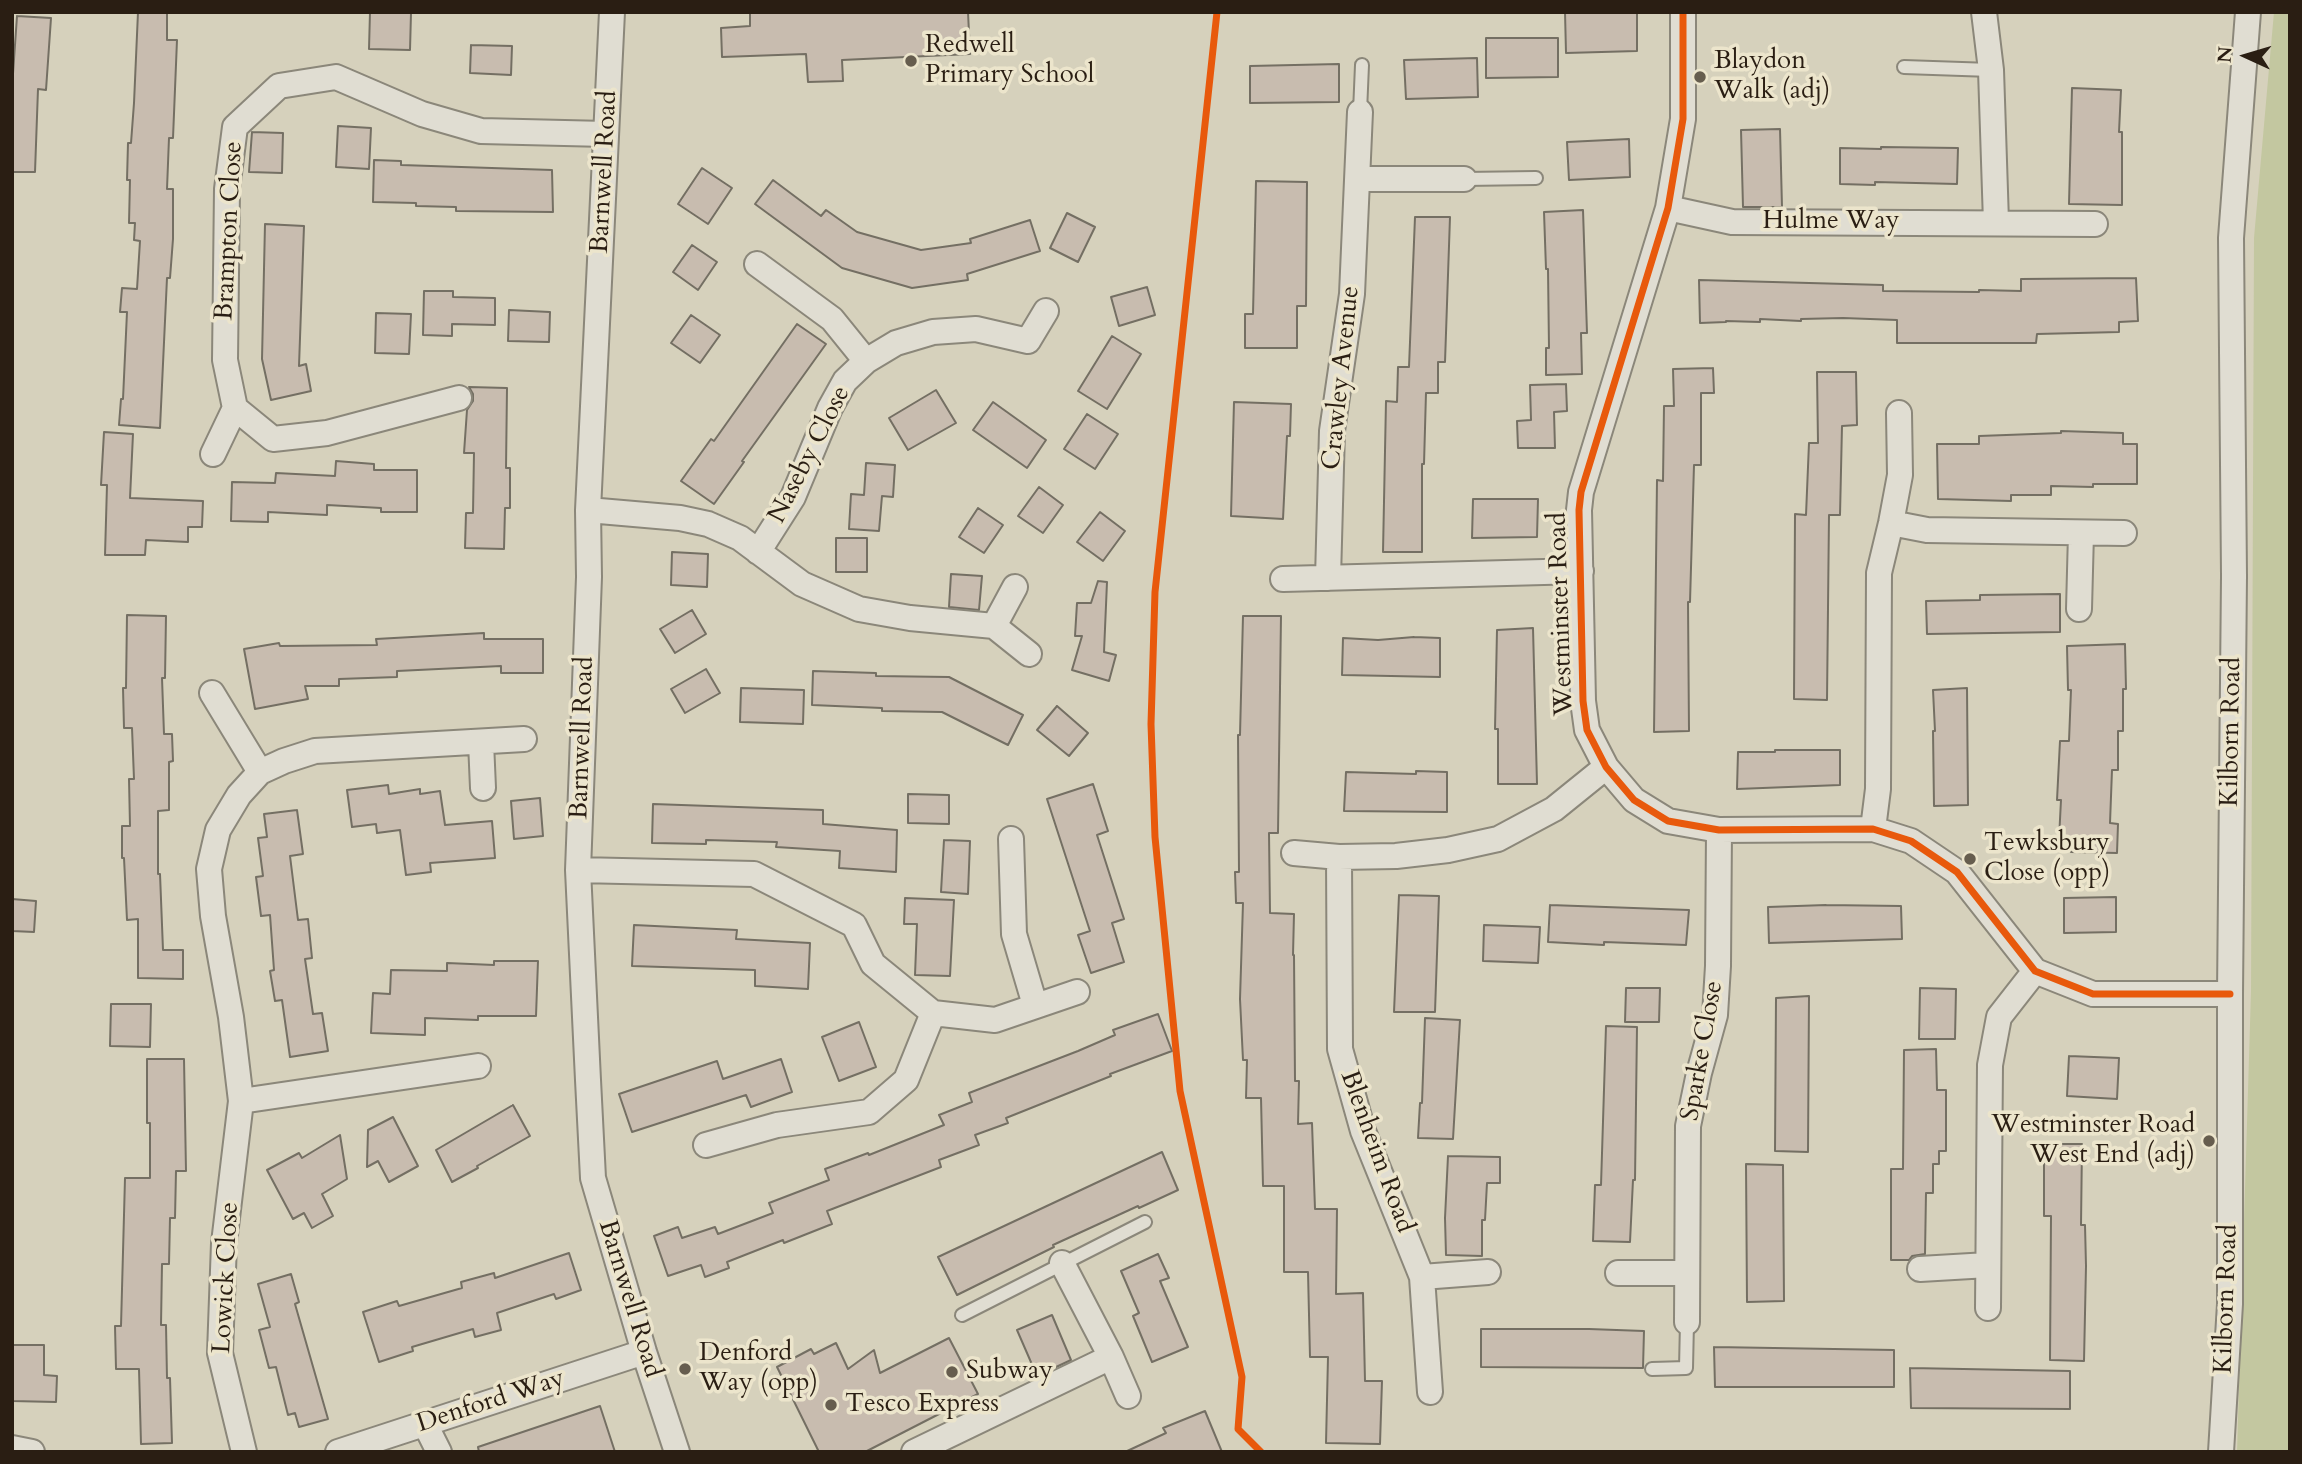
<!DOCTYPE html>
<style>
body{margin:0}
#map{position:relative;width:2302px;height:1464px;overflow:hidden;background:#d6d1bc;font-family:Cardo,serif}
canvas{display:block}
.frame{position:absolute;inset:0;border:14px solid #2a1e13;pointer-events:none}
.north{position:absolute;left:2211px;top:21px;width:70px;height:70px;-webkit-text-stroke:5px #ece5cc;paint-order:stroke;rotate:274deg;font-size:19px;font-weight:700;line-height:28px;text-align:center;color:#2a1e13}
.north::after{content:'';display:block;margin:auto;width:24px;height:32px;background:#2a1e13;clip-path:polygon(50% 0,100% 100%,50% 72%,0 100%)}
</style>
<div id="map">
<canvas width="2302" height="1464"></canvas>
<div class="frame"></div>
<div class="north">N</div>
</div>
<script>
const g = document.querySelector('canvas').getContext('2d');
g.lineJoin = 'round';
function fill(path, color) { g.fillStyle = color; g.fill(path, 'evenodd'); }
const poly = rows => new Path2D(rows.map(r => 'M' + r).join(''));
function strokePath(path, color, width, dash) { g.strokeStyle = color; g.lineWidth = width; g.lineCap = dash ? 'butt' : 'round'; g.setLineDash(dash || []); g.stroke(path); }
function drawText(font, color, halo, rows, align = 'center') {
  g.font = font + ' Cardo,serif'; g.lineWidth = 7; g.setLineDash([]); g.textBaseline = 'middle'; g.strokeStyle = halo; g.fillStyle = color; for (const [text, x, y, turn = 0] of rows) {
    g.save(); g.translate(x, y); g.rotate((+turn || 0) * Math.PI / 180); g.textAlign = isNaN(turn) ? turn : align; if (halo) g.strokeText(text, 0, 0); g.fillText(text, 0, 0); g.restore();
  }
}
fill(poly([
 [2274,12,2290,12,2290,1452,2237,1452,2251,992,2254,238]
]), '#c3c7a0');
const building = poly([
 [138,12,167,12,167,40,177,40,173,138,169,138,167,189,173,189,173,239,170,278,167,278,160,428,119,425,121,399,123,399,127,312,120,312,122,288,137,289,140,241,134,240,135,223,129,223,130,180,127,180,128,143,131,143,134,103,138,12],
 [370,12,411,13,410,50,369,49,370,12],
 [750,12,968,12,970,54,842,60,843,81,808,82,806,54,722,57,721,28,750,26,750,12],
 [1565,12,1637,12,1637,51,1566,53,1565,12],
 [17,16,51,18,46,90,38,89,35,172,12,172,12,88,17,16],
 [1486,38,1558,38,1558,77,1486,78,1486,38],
 [471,45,512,46,511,75,470,73,471,45],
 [1477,58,1478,97,1406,99,1404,60,1477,58],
 [1339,64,1339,102,1250,103,1250,66,1339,64],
 [2072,88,2121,90,2119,132,2122,132,2122,205,2069,204,2072,88],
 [338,126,371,128,369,169,336,167,338,126],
 [1780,129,1782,207,1743,207,1741,130,1780,129],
 [252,132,283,133,282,173,249,172,252,132],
 [1629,139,1630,177,1569,180,1567,142,1629,139],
 [1881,147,1958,148,1957,184,1875,182,1875,185,1840,184,1840,148,1881,149,1881,147],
 [374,160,401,161,401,165,552,170,553,212,456,211,456,207,416,206,416,203,373,202,374,160],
 [702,168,732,188,708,224,678,204,702,168],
 [773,180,821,216,826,210,857,232,921,250,971,243,970,239,1030,220,1040,251,967,274,968,280,912,288,842,268,755,204,773,180],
 [1256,181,1307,182,1306,306,1297,306,1297,348,1245,348,1245,314,1253,314,1256,181],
 [1583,210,1587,333,1581,333,1582,374,1546,375,1546,348,1549,348,1548,269,1546,269,1544,212,1583,210],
 [1067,213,1095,227,1078,262,1050,248,1067,213],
 [1415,217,1450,217,1445,362,1438,362,1438,393,1426,393,1424,464,1422,464,1422,552,1383,552,1386,401,1397,402,1398,367,1409,367,1415,217],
 [265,224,304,226,299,366,306,364,311,391,271,400,262,359,265,224],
 [692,245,717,262,698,290,673,272,692,245],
 [2136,278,2138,321,2119,322,2119,332,2037,334,2036,343,1897,343,1897,320,1843,318,1801,319,1801,321,1760,319,1760,322,1726,321,1726,322,1700,323,1699,280,1883,285,1883,291,1979,292,1979,290,2021,291,2021,279,2136,278],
 [1147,287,1155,315,1119,326,1111,297,1147,287],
 [424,291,453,291,453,297,495,298,495,325,452,324,452,336,423,335,424,291],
 [509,310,550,312,549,342,508,341,509,310],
 [376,313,411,314,409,354,375,353,376,313],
 [691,315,720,335,700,363,671,343,691,315],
 [797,324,826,344,742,461,744,462,714,504,681,481,711,439,714,441,797,324],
 [1112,336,1141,354,1107,409,1078,391,1112,336],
 [1713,368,1714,393,1701,393,1701,465,1694,465,1690,602,1688,602,1689,731,1654,732,1657,480,1663,481,1664,406,1674,406,1673,369,1713,368],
 [1817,372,1856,372,1857,425,1842,426,1840,515,1829,515,1827,700,1794,699,1795,514,1806,515,1809,443,1818,443,1817,372],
 [1566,384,1567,411,1554,412,1555,448,1518,448,1517,421,1531,420,1530,385,1566,384],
 [469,387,507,388,506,468,510,468,510,508,505,508,504,549,465,548,466,513,473,513,474,453,464,453,467,410,473,401,473,394,469,387],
 [936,390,956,423,908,450,889,418,936,390],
 [993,402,1046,440,1027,468,973,430,993,402],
 [1234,402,1291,404,1290,436,1287,436,1283,519,1231,516,1234,402],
 [1087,414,1118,434,1095,469,1064,449,1087,414],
 [2061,431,2123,433,2123,444,2137,444,2137,484,2093,484,2093,487,2051,486,2051,495,2011,495,2011,501,1938,499,1937,444,1979,444,1979,436,2061,433,2061,431],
 [104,432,133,434,130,498,203,501,202,527,188,527,188,542,146,540,145,555,105,555,107,485,101,485,104,432],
 [336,461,374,464,374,470,417,470,417,512,381,512,381,508,327,505,327,515,268,512,268,522,231,521,232,482,275,483,276,473,335,476,336,461],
 [866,463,895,465,893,497,882,496,879,531,849,529,851,494,864,495,866,463],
 [1039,487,1063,505,1043,533,1018,516,1039,487],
 [1473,499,1538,499,1537,537,1472,538,1473,499],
 [978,508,1003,525,984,553,959,537,978,508],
 [1100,512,1125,531,1103,561,1077,542,1100,512],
 [836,538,867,538,867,572,836,572,836,538],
 [672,552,708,554,707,587,671,585,672,552],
 [951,574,982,576,979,610,949,607,951,574],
 [1098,581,1107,582,1104,652,1116,655,1109,681,1072,670,1082,636,1075,636,1077,603,1091,603,1098,581],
 [2060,594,2060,632,1927,634,1926,601,1980,600,1980,595,2060,594],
 [692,610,706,634,675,653,660,629,692,610],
 [127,615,166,616,165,678,162,678,164,734,172,734,173,761,169,762,169,810,158,811,158,874,160,874,163,950,183,950,183,979,138,978,138,919,127,920,124,858,122,858,122,826,130,826,129,779,134,779,132,728,124,728,123,688,126,688,127,615],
 [1243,616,1281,616,1278,833,1269,833,1270,913,1294,914,1293,955,1294,955,1295,1081,1299,1081,1298,1124,1312,1123,1315,1209,1337,1209,1336,1294,1363,1293,1365,1381,1382,1381,1380,1444,1326,1443,1328,1357,1310,1357,1308,1272,1284,1272,1284,1186,1263,1186,1261,1098,1246,1098,1247,1060,1243,1060,1240,999,1243,903,1236,903,1235,872,1239,872,1238,735,1240,735,1243,616],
 [1533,628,1537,784,1498,784,1498,729,1495,729,1497,630,1533,628],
 [484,633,484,639,543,639,543,673,501,673,501,666,397,671,397,677,339,679,339,686,305,686,308,699,255,709,244,649,279,643,280,646,377,645,376,639,484,633],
 [1414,637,1440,638,1440,677,1342,675,1343,638,1378,640,1414,637],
 [2125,644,2126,689,2123,689,2123,731,2118,731,2118,770,2112,770,2110,823,2118,824,2117,853,2071,852,2072,840,2059,839,2061,800,2057,800,2060,741,2069,741,2071,690,2068,690,2067,646,2125,644],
 [706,669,720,693,685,713,671,689,706,669],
 [813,671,876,673,876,676,949,677,1023,715,1008,745,942,712,882,711,882,708,812,705,813,671],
 [741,688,804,690,803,724,740,722,741,688],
 [1967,688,1968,805,1934,806,1933,731,1935,731,1933,690,1967,688],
 [1057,706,1088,733,1069,756,1037,730,1057,706],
 [1775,750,1840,750,1840,785,1737,789,1738,752,1775,752,1775,750],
 [1416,771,1447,772,1447,812,1344,811,1346,772,1416,774,1416,771],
 [1093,784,1108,831,1097,835,1124,919,1112,923,1124,962,1091,973,1078,935,1090,931,1047,799,1093,784],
 [388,785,389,794,420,789,420,794,440,791,445,825,492,821,495,858,430,863,431,872,406,875,400,830,377,833,376,824,352,827,347,790,388,785],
 [908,794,949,795,949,824,908,823,908,794],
 [540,798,543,836,514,839,511,801,540,798],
 [653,804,823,810,823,824,897,830,896,872,839,868,840,851,776,847,777,842,706,840,706,844,652,843,653,804],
 [297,810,303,854,290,856,298,920,308,919,312,958,305,959,313,1014,322,1013,328,1051,290,1057,282,1000,275,1001,270,971,274,970,270,915,261,916,256,877,263,876,258,838,267,837,264,814,297,810],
 [944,840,970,841,968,894,941,892,944,840],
 [1399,895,1439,896,1435,1012,1394,1012,1399,895],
 [2116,897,2116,932,2064,933,2064,898,2116,897],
 [905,898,954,900,950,976,915,975,917,924,904,924,905,898],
 [12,899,36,901,34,932,12,931,12,899],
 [1550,905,1689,910,1686,945,1604,942,1604,945,1548,942,1550,905],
 [1826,905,1901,906,1902,939,1769,943,1768,907,1826,905],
 [634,925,737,930,736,939,810,943,808,989,755,986,755,970,632,966,634,925],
 [1484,925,1540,927,1538,963,1483,961,1484,925],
 [494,961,538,961,536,1016,478,1016,478,1020,425,1018,425,1035,371,1033,373,993,390,994,391,970,447,971,447,963,494,965,494,961],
 [1626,988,1660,988,1659,1022,1625,1022,1626,988],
 [1920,988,1956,989,1955,1039,1919,1039,1920,988],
 [1809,996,1808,1152,1775,1151,1776,998,1809,996],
 [111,1004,151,1004,150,1047,110,1046,111,1004],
 [1158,1014,1172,1051,1110,1074,1111,1076,1006,1118,1008,1123,975,1135,979,1145,939,1160,941,1167,827,1211,832,1224,784,1243,783,1240,727,1262,729,1268,705,1277,701,1265,668,1276,654,1236,678,1227,682,1238,715,1227,718,1234,773,1213,769,1203,829,1180,825,1169,868,1153,869,1155,944,1125,939,1115,972,1102,969,1093,1078,1051,1115,1035,1113,1030,1158,1014],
 [1425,1018,1460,1020,1453,1139,1418,1138,1420,1103,1422,1103,1425,1018],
 [859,1022,876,1067,839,1081,822,1037,859,1022],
 [1606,1026,1637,1027,1635,1180,1633,1180,1630,1242,1593,1241,1595,1185,1601,1185,1606,1026],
 [1936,1049,1937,1090,1946,1090,1946,1151,1939,1151,1939,1164,1933,1164,1933,1193,1926,1193,1925,1254,1912,1256,1909,1260,1891,1260,1891,1169,1903,1169,1904,1050,1936,1049],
 [2069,1056,2119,1058,2117,1099,2067,1096,2069,1056],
 [147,1059,184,1059,186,1171,176,1171,175,1218,170,1218,169,1264,162,1264,161,1325,166,1325,167,1378,170,1378,172,1443,141,1444,139,1369,116,1369,115,1326,121,1326,125,1178,150,1178,150,1123,147,1123,147,1059],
 [781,1059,792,1092,751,1107,746,1095,632,1132,619,1094,717,1061,723,1079,781,1059],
 [513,1105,530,1136,477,1166,478,1168,452,1182,436,1150,513,1105],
 [393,1117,418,1166,389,1182,378,1161,367,1167,368,1130,393,1117],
 [340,1135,347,1179,322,1194,333,1216,312,1228,304,1213,293,1219,267,1170,299,1153,302,1158,340,1135],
 [2044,1144,2082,1144,2081,1225,2085,1225,2086,1266,2084,1361,2050,1360,2051,1216,2044,1216,2044,1144],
 [1162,1152,1178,1190,1139,1208,1138,1206,1053,1245,1054,1247,957,1295,938,1257,1162,1152],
 [1448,1156,1500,1157,1500,1183,1487,1183,1485,1220,1482,1220,1482,1256,1446,1255,1445,1218,1448,1156],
 [1746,1164,1783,1165,1784,1301,1747,1302,1746,1164],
 [569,1253,581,1290,556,1299,554,1294,497,1313,501,1330,475,1337,473,1329,412,1347,413,1351,379,1362,363,1312,397,1301,399,1306,462,1288,461,1282,494,1273,495,1278,569,1253],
 [1158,1254,1169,1278,1160,1281,1188,1347,1152,1362,1133,1316,1139,1313,1121,1271,1158,1254],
 [291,1274,299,1302,295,1304,328,1419,299,1427,295,1413,288,1415,276,1367,269,1368,259,1330,270,1327,258,1284,291,1274],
 [1052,1315,1071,1360,1037,1376,1017,1330,1052,1315],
 [1481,1329,1589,1329,1644,1331,1643,1368,1481,1367,1481,1329],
 [949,1338,978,1394,865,1452,819,1452,777,1367,811,1349,814,1354,836,1343,848,1369,874,1350,880,1373,949,1338],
 [12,1345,44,1345,44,1375,57,1376,56,1402,12,1401,12,1345],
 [1714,1347,1894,1350,1894,1387,1715,1387,1714,1347],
 [1910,1368,2070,1371,2070,1409,1911,1408,1910,1368],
 [600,1406,615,1452,479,1452,478,1447,600,1406],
 [1205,1411,1222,1452,1125,1452,1166,1433,1163,1428,1205,1411]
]);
fill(building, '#c8bcaf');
strokePath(building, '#746f63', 2);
const service = poly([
 [1904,67,1991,70],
 [1360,112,1362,65],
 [1464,179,1536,178],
 [962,1315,1145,1222],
 [1652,1369,1686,1368,1687,1322]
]);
const minor = poly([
 [612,12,588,510,589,577,578,870,588,1080,593,1178,644,1352,677,1452],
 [1683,12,1683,119,1668,208,1581,492,1579,510,1583,701,1587,730,1606,767,1634,800,1668,821,1719,830,1873,829,1911,841,1957,872,2035,971,2093,994,2230,994],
 [1984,12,1991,70,1996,222],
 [1358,179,1464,179],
 [1668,208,1732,222,2095,224],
 [757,264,832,319,866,361],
 [459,398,327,433,273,439,235,408,225,360,227,189,235,127,279,86,336,77,422,114,481,131,606,134],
 [213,454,235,408],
 [588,510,680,518,708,524,740,538,802,584,859,609,910,618,994,626,1029,654],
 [1891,523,1927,530,2124,533],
 [758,552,793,497,830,408,845,381,866,361,896,343,933,332,976,329,1028,341,1046,311],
 [1328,578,1332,431,1352,294,1360,112],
 [1283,579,1581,571],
 [2079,609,2081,533],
 [994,626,1015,587],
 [212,693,260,772],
 [481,742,483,788],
 [1873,829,1878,789,1879,573,1891,523,1900,475,1899,413],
 [1011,839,1014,934,1035,1005],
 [1294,853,1339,857,1396,856,1448,850,1498,839,1554,809,1606,767],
 [1339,857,1340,1049,1363,1131,1422,1277,1430,1392],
 [578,870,754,874,854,925,873,964,933,1013,995,1020,1077,992],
 [241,1101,478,1066],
 [706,1145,777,1125,869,1112,906,1080,933,1013],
 [1062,1263,1111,1357,1128,1396],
 [1920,1269,1988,1265],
 [1618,1273,1686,1273],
 [1422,1277,1488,1272],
 [1988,1308,1990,1065,1999,1017,2035,971],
 [1687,1322,1688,1126,1699,1073,1715,1015,1718,966,1719,830],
 [425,1424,439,1452],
 [12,1448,32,1452],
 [244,1452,220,1353,224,1243,241,1101,231,1017,213,916,209,869,218,830,239,795,260,772,284,761,315,751,524,739],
 [338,1452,644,1352],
 [914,1452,1111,1357],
 [2221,1452,2230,1304,2230,994,2234,576,2231,238,2248,12]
]);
strokePath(service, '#8b877a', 16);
strokePath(minor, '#8b877a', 28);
strokePath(service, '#e0ddd2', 12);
strokePath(minor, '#e0ddd2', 24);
strokePath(poly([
 [1217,12,1155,592,1151,724,1155,837,1180,1091,1242,1377,1238,1429,1261,1452],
 [1683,12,1683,119,1668,208,1581,492,1579,510,1583,701,1587,730,1606,767,1634,800,1668,821,1719,830,1873,829,1911,841,1957,872,2035,971,2093,994,2230,994]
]), '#e8590c', 7);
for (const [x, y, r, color] of [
 [911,61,7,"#665d4e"],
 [1700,77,7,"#665d4e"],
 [1970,859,7,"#665d4e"],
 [2209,1141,7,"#665d4e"],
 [685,1369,7,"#665d4e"],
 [952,1372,7,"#665d4e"],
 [831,1405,7,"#665d4e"]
]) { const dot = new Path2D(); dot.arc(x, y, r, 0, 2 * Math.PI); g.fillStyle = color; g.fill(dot); strokePath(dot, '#ece5cc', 2.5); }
drawText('26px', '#2a1e13', '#ece5cc', [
 ["Redwell",925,46],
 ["Primary School",925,76],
 ["Blaydon",1714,62],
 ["Walk (adj)",1714,92],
 ["Tewksbury",1984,844],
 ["Close (opp)",1984,874],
 ["Westminster Road",2195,1126,"right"],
 ["West End (adj)",2195,1156,"right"],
 ["Denford",699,1354],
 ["Way (opp)",699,1384],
 ["Subway",966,1372],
 ["Tesco Express",845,1405]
], 'left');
drawText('26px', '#2a1e13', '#ece5cc', [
 ["Barnwell Road",605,172,-87],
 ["Hulme Way",1831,222],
 ["Brampton Close",230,231,-87],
 ["Crawley Avenue",1342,378,-84],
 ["Naseby Close",810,455,-63],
 ["Westminster Road",1562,614,-92],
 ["Kilborn Road",2232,732,-89],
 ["Barnwell Road",583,738,-88],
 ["Sparke Close",1703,1051,-80],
 ["Blenheim Road",1376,1152,70],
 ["Lowick Close",227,1278,-87],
 ["Barnwell Road",629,1299,73],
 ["Kilborn Road",2227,1299,-88],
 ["Denford Way",491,1402,-18]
]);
</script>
